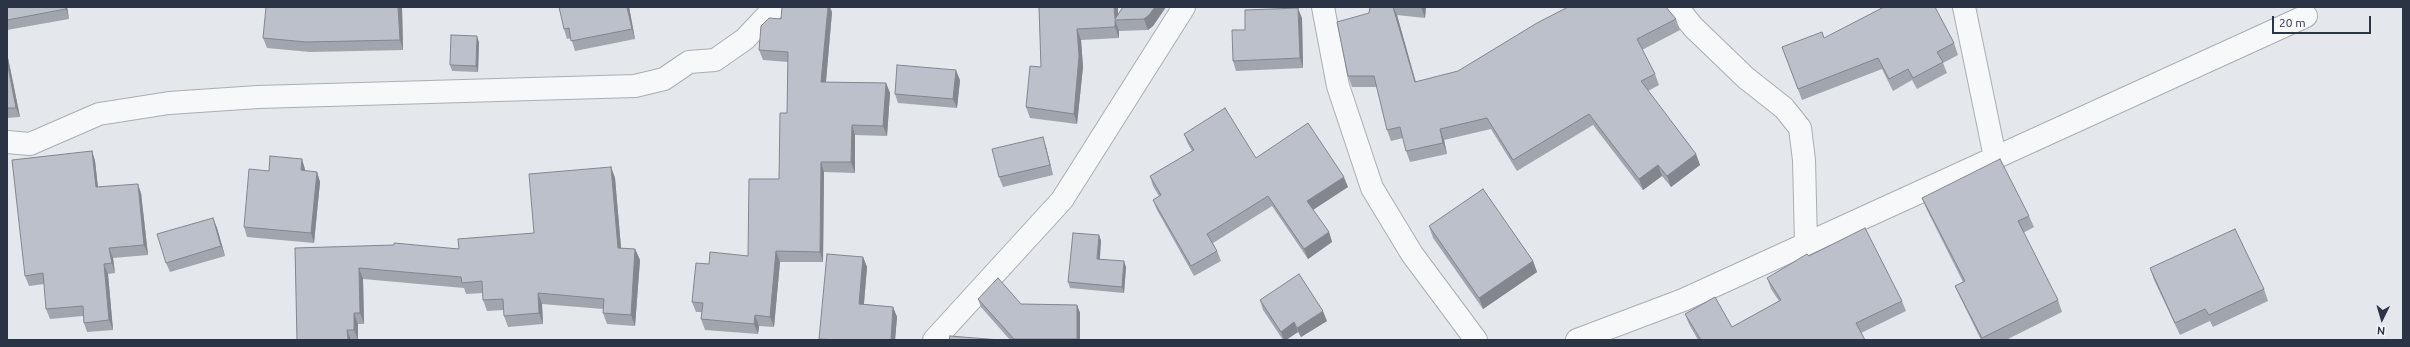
<!DOCTYPE html>
<style>
body{margin:0}
#map{position:relative;width:2410px;height:347px;overflow:hidden;background:#e4e7ec;font-family:Ubuntu,sans-serif}
canvas{display:block}
.frame{position:absolute;inset:0;border:8px solid #2b3445;pointer-events:none}
.north{position:absolute;left:2362px;top:299px;width:40px;height:40px;-webkit-text-stroke:3px #f4f6f9;paint-order:stroke;rotate:185deg;font-size:11px;font-weight:700;line-height:16px;text-align:center;color:#2b3445}
.north::after{content:'';display:block;margin:auto;width:14px;height:18px;background:#2b3445;clip-path:polygon(50% 0,100% 100%,50% 72%,0 100%)}
.scale{position:absolute;left:2272px;top:16px;width:99px;height:18px;box-sizing:border-box;border:2px solid #2b3445;border-top:0;padding-left:5px;font-size:12px;line-height:14px;white-space:nowrap;color:#2b3445;-webkit-text-stroke:3px #f4f6f9;paint-order:stroke}
</style>
<div id="map">
<canvas width="2410" height="347"></canvas>
<div class="frame"></div>
<div class="north">N</div>
<div class="scale">20 m</div>
</div>
<script>
const g = document.querySelector('canvas').getContext('2d');
g.lineJoin = 'round';
const poly = rows => new Path2D(rows.map(r => 'M' + r).join(''));
function strokePath(path, color, width, dash) { g.strokeStyle = color; g.lineWidth = width; g.lineCap = dash ? 'butt' : 'round'; g.setLineDash(dash || []); g.stroke(path); }
function fill(path, color) { g.fillStyle = color; g.fill(path, 'evenodd'); }
const minor = poly([
 [1323,7,1338,86,1372,188,1412,254,1476,340],
 [1677,7,1693,27,1746,78,1784,108,1800,128,1804,160,1806,243],
 [1964,7,1995,157],
 [7,142,30,144,99,114,169,103,258,97,635,86,664,79,689,62,715,60,745,39,775,7],
 [934,340,1062,200,1184,7],
 [1577,340,1683,300,2306,16]
]);
strokePath(minor, '#a9aeb7', 24);
strokePath(minor, '#f7f8fa', 22);
fill(poly([
 [7,7,67,7,69,19,7,30],
 [402,7,403,50,310,52,267,48,263,38],
 [559,7,629,7,635,39,575,51,571,38,567,39,564,29],
 [1039,7,1118,7,1118,14,1123,7,1166,7,1153,26,1148,30,1119,31,1119,38,1081,40,1083,67,1077,124,1030,118,1026,107,1041,67],
 [1370,7,1426,7,1425,18,1397,15,1415,82,1676,19,1680,30,1642,50,1655,74,1659,85,1648,91,1696,154,1700,165,1671,187,1662,176,1643,190,1593,125,1517,171,1491,129,1444,140,1447,154,1410,162,1406,151,1403,138,1391,141,1387,130,1377,87,1352,87,1348,76,1369,13],
 [832,12,826,82,886,83,890,93,887,136,855,135,855,173,824,172,823,262,780,262,774,327,759,326,758,334,705,330,701,319,702,312,696,312,692,302,709,264,748,256,779,179,787,113,788,62,763,60,759,50,781,19],
 [1302,18,1303,68,1236,71,1233,61,1245,30],
 [1824,38,1954,43,1958,55,1943,63,1947,73,1917,89,1912,80,1893,91,1882,69,1802,100,1782,47],
 [479,42,478,72,452,71,450,65],
 [7,53,20,117,7,118],
 [960,80,957,108,898,103,895,94],
 [1184,134,1256,158,1348,187,1313,210,1329,232,1332,242,1308,259,1272,206,1213,243,1217,251,1221,261,1194,276,1157,210,1153,200,1159,196,1153,186,1150,176,1192,151,1188,144],
 [1046,147,1053,175,1003,187,999,177],
 [92,151,95,161,98,187,141,193,148,255,113,258,115,273,108,274,113,330,87,332,84,323,83,316,50,319,46,309,44,284,29,286,25,276],
 [611,167,615,178,621,248,635,249,640,260,635,326,607,324,603,313,603,309,542,304,543,324,508,327,504,316,504,310,487,311,483,300,483,293,466,294,464,288,363,279,364,324,358,324,358,340,297,340,295,248,459,249,534,233],
 [305,169,305,171,317,172,320,182,314,243,247,237,244,227,269,171],
 [1922,198,2029,216,2034,227,2023,233,2058,300,2062,312,2006,340,1981,340,1960,297,1955,286,1963,282,1927,210],
 [213,218,217,228,225,256,170,272,166,263],
 [1429,226,1533,261,1537,272,1483,309,1433,238],
 [1099,235,1101,241,1100,259,1126,267,1124,293,1070,288,1068,282],
 [1809,256,1902,301,1906,311,1861,333,1865,340,1698,340,1689,324,1685,314,1732,327,1779,301,1771,289,1767,278],
 [863,257,867,267,864,304,893,307,897,317,895,340,820,340,819,339],
 [2150,268,2264,289,2268,301,2213,327,2210,321,2180,335,2154,280],
 [978,299,1021,304,1077,305,1080,313,1080,340,1010,340,981,307],
 [1260,300,1327,321,1301,337,1298,332,1286,340,1283,340,1263,310]
]), '#a1a5ae');
fill(poly([
 [65,7,67,7,69,19,66,9],
 [398,7,402,7,403,50,400,40],
 [627,7,629,7,635,39,632,29],
 [828,7,830,7,832,12,825,92,821,82],
 [1114,7,1118,7,1118,20,1115,19],
 [1155,7,1166,7,1153,26,1148,30,1144,19],
 [1393,7,1397,15,1419,93,1415,82],
 [1421,7,1426,7,1425,18],
 [1298,8,1302,18,1303,68,1300,58],
 [1115,20,1119,31,1119,38,1115,27],
 [1077,29,1081,40,1083,67,1077,124,1074,114],
 [477,36,479,42,478,72,476,66],
 [7,53,20,117,16,108,7,61],
 [956,70,960,80,957,108,953,99],
 [886,83,890,93,887,136,883,126],
 [852,125,855,135,855,173,851,162],
 [1440,129,1444,140,1447,154,1443,143],
 [1043,137,1046,147,1053,175,1050,165],
 [92,151,95,161,99,197,96,187],
 [1696,154,1700,165,1671,187,1667,176],
 [302,159,305,169,304,180,301,170],
 [821,162,824,172,823,262,820,252],
 [1658,165,1662,176,1643,190,1639,179],
 [611,167,615,178,622,259,618,248],
 [317,172,320,182,314,243,311,233],
 [1344,177,1348,187,1311,211,1307,201],
 [138,184,141,193,148,255,144,245],
 [213,218,217,228,225,256,221,246],
 [1329,232,1332,242,1308,259,1304,249],
 [1099,235,1101,241,1099,265,1097,259],
 [109,248,113,258,115,273,112,263],
 [635,249,640,260,635,326,631,315],
 [776,251,780,262,774,327,770,317],
 [863,257,867,267,863,314,859,304],
 [1124,261,1126,267,1124,293,1122,287],
 [1533,261,1537,272,1483,309,1479,298],
 [104,264,108,274,113,330,109,320],
 [359,268,363,279,364,324,360,313],
 [538,293,542,304,543,324,539,313],
 [1077,305,1080,313,1080,340,1077,340],
 [893,307,897,317,895,340,891,340],
 [1323,311,1327,321,1301,337,1297,328],
 [354,313,358,324,358,340,354,330],
 [755,315,759,326,758,334,754,324],
 [1294,322,1298,332,1286,340,1284,340,1281,332],
 [347,330,351,340,348,340]
]), '#83868d');
const building = poly([
 [7,7,65,7,66,9,7,20,7,7],
 [266,7,398,7,400,40,306,42,263,38,266,7],
 [559,7,627,7,632,29,571,41,569,28,564,29,559,7],
 [782,7,828,7,821,82,886,83,883,126,852,125,851,162,821,162,820,252,776,251,770,317,755,315,754,324,701,319,703,303,692,302,696,263,709,264,710,252,748,256,749,179,779,179,780,113,787,113,788,52,759,50,761,26,769,18,781,19,782,7],
 [1039,7,1114,7,1115,19,1123,7,1155,7,1149,15,1144,19,1115,20,1115,27,1077,29,1079,56,1074,114,1026,107,1030,66,1041,67,1039,7],
 [1370,7,1393,7,1415,82,1458,71,1537,23,1568,7,1666,7,1676,19,1637,39,1655,74,1641,81,1696,154,1667,176,1658,165,1639,179,1589,114,1513,160,1487,118,1440,129,1443,143,1406,151,1400,127,1387,130,1374,76,1348,76,1337,22,1369,13,1370,7],
 [1884,7,1935,7,1954,43,1937,52,1943,62,1913,78,1908,69,1889,79,1878,58,1798,89,1782,47,1822,32,1824,38,1884,7],
 [1298,8,1300,58,1233,61,1232,30,1245,30,1245,10,1298,8],
 [451,35,477,36,476,66,450,65,451,35],
 [7,61,16,108,7,108,7,61],
 [897,65,956,70,953,99,895,94,897,65],
 [1225,108,1256,158,1308,123,1344,177,1307,201,1329,232,1304,249,1268,196,1207,234,1217,251,1191,266,1153,200,1161,195,1150,176,1194,150,1184,134,1225,108],
 [1043,137,1050,165,999,177,992,149,1043,137],
 [92,151,96,187,138,184,144,245,109,248,112,263,104,264,109,320,84,323,83,306,46,309,43,273,25,276,12,160,92,151],
 [270,156,302,159,301,170,317,172,311,233,244,227,249,169,269,171,270,156],
 [2000,159,2029,216,2018,221,2058,300,1982,338,1955,286,1965,281,1922,198,2000,159],
 [611,167,618,248,635,249,631,315,603,313,604,299,538,293,539,313,504,316,503,299,483,300,482,281,462,283,461,277,359,268,360,313,354,313,354,330,347,330,348,340,297,340,295,248,394,245,394,243,459,249,458,239,534,233,529,174,611,167],
 [1483,189,1533,261,1479,298,1429,226,1483,189],
 [213,218,221,246,166,263,157,234,213,218],
 [1865,228,1902,301,1856,323,1865,340,1701,340,1685,314,1715,297,1732,327,1781,300,1767,278,1807,254,1809,256,1865,228],
 [2235,229,2264,289,2209,315,2205,309,2175,323,2150,268,2235,229],
 [1073,233,1099,235,1097,259,1124,261,1122,287,1068,282,1073,233],
 [827,254,863,257,859,304,893,307,891,340,838,340,819,339,827,254],
 [1299,274,1323,311,1297,328,1294,322,1281,332,1260,300,1299,274],
 [998,278,1021,304,1077,305,1077,339,1014,339,978,299,998,278],
 [950,336,1000,340,949,340,950,336]
]);
fill(building, '#bbc0ca');
strokePath(building, '#83868d', 1);
</script>
